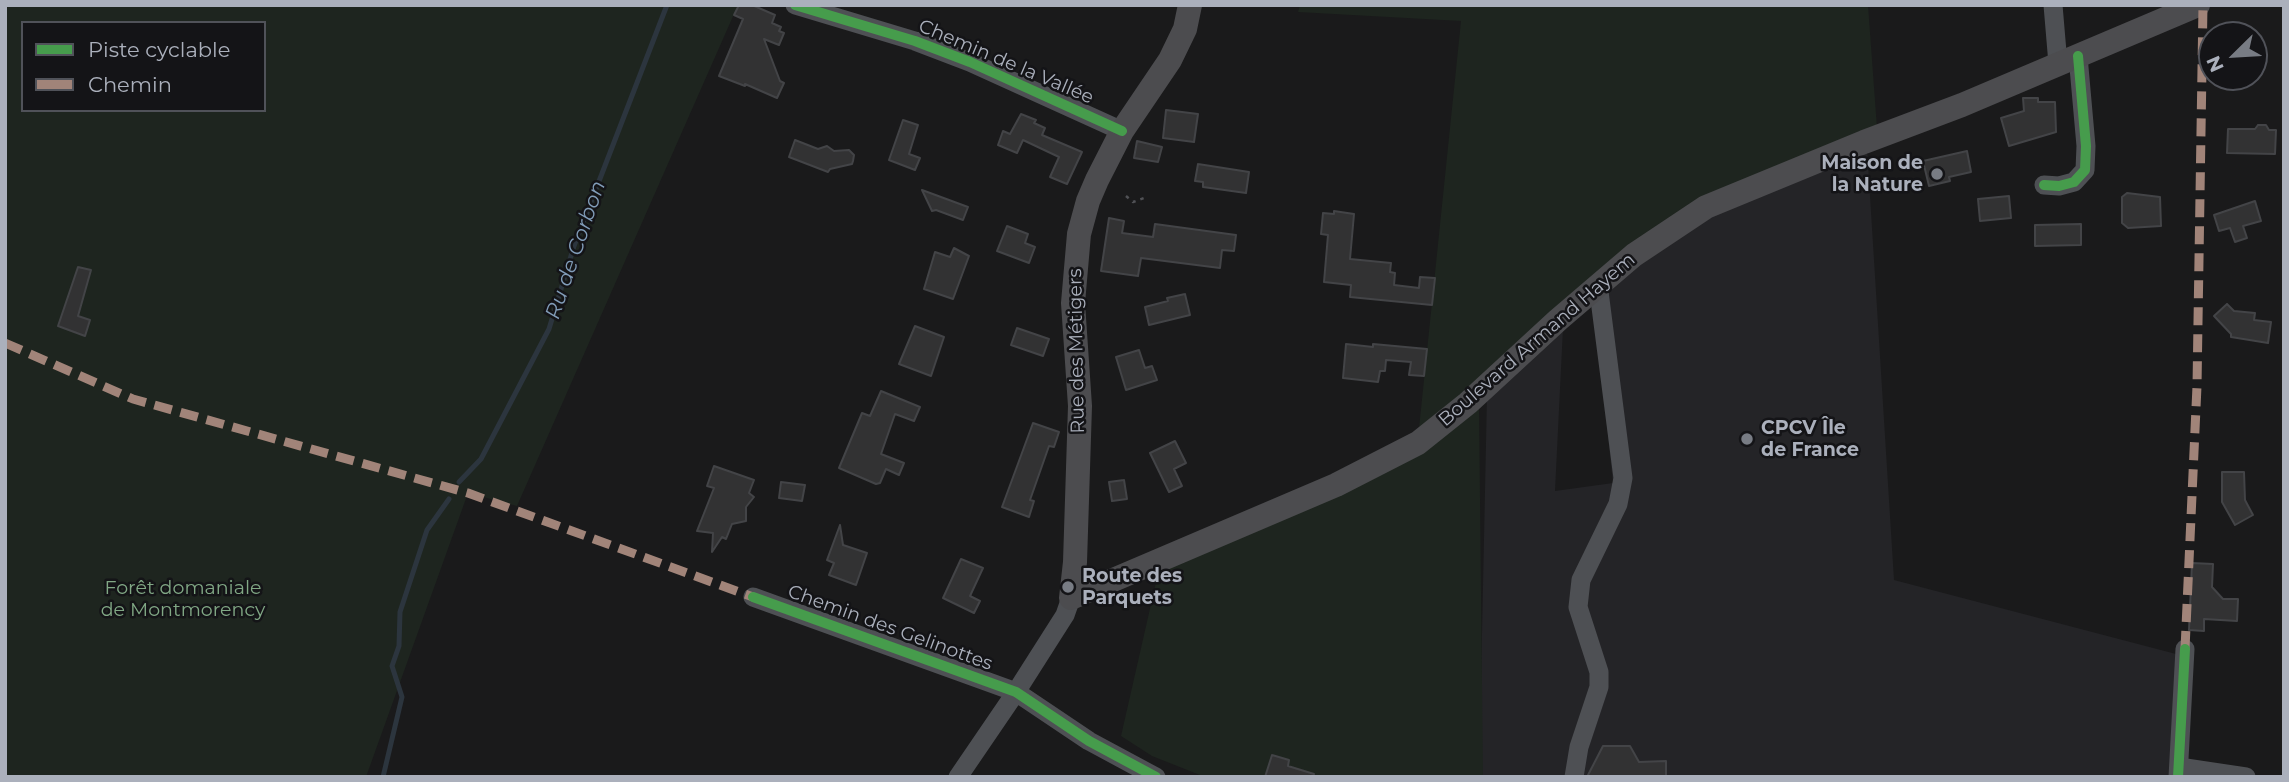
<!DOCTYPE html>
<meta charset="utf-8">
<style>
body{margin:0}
#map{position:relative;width:2289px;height:782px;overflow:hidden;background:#1a1a1b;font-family:Montserrat,sans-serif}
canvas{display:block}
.frame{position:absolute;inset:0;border:7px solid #abb0bc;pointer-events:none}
.legend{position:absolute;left:21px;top:21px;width:245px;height:91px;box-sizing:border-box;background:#141417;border:2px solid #505259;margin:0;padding:9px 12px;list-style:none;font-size:21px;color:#abb0bc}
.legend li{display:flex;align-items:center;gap:14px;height:35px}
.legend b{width:35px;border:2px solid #505259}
.north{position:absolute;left:2198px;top:21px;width:70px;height:70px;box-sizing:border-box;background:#141417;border:2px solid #505259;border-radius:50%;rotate:246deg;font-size:19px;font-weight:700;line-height:28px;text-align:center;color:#abb0bc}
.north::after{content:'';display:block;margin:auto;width:24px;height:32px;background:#787c84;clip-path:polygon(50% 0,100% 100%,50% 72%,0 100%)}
</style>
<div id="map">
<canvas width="2289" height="782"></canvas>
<div class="frame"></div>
<ul class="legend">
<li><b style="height:9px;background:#469c4c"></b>Piste cyclable</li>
<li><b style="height:9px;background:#a18479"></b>Chemin</li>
</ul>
<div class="north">N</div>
</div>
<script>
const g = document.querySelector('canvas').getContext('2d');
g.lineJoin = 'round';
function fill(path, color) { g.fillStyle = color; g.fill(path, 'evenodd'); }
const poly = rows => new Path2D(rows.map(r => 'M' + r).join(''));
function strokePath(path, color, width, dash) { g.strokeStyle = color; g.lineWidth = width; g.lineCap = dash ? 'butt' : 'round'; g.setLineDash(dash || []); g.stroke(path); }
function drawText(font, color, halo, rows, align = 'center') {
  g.font = font + ' Montserrat,sans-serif'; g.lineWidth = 5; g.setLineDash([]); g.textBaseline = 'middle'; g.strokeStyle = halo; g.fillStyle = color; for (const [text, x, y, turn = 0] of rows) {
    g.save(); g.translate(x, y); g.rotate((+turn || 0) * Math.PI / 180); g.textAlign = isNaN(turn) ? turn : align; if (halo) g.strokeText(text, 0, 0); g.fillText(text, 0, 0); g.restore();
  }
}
fill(poly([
 [1867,148,1894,580,2176,654,2178,777,1479,777,1487,395,1563,328,1555,491,1613,483,1593,296,1710,214]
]), '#242427');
fill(poly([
 [5,5,738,5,517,506,468,493,366,777,5,777],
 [23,23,264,23,264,110,23,110],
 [1300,5,1868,5,1877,128,1701,204,1418,438,1461,21,1298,12],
 [1479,405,1483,777,1205,777,1152,756,1121,736,1159,569]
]), '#1e251f');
strokePath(poly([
 [459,482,481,459,549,329,574,246,667,5],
 [383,777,402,697,392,666,399,646,400,612,427,530,449,499]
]), '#2c353e', 5);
const building = poly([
 [739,5,752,5,775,15,772,23,781,27,779,31,784,33,779,45,764,39,780,81,784,83,777,98,745,84,745,86,719,76,743,19,734,15,739,5],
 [2023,98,2038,98,2038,102,2055,102,2056,132,2009,146,2001,118,2024,111,2023,98],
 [1166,110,1198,114,1194,142,1163,138,1166,110],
 [1021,114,1036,120,1034,123,1045,128,1042,135,1082,152,1067,184,1050,177,1059,157,1023,140,1017,153,998,145,1003,131,1010,134,1021,114],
 [903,120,918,125,909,154,920,158,915,170,889,160,903,120],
 [2258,125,2266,125,2269,130,2276,130,2275,154,2227,153,2228,129,2255,129,2258,125],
 [795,140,818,149,827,146,834,151,849,150,854,155,853,161,852,164,830,169,828,172,789,157,795,140],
 [1137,141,1162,147,1158,162,1134,158,1137,141],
 [1967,151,1971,172,1949,177,1950,181,1929,186,1923,161,1967,151],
 [1198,164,1249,172,1246,193,1203,187,1203,182,1195,181,1198,164],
 [922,190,968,207,963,220,936,210,932,211,922,190],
 [2127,193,2160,197,2161,226,2128,228,2122,223,2122,197,2127,193],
 [2009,196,2011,218,1980,221,1978,199,2009,196],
 [2255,201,2261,221,2243,226,2247,238,2235,242,2230,228,2219,231,2214,215,2255,201],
 [1334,211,1354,214,1350,259,1391,263,1390,272,1395,273,1394,285,1419,288,1420,277,1435,278,1432,305,1350,297,1351,285,1324,282,1328,235,1321,234,1323,213,1334,214,1334,211],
 [1109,218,1124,221,1122,233,1153,237,1155,224,1236,235,1234,251,1222,250,1220,268,1141,258,1138,276,1101,271,1109,218],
 [2081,224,2081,245,2035,246,2035,225,2081,224],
 [1007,226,1028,234,1025,243,1035,247,1029,263,997,251,1007,226],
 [954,248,969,256,953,299,924,289,935,252,950,257,954,248],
 [78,267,91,270,78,316,90,320,85,336,58,326,78,267],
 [1185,294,1190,315,1149,325,1145,307,1168,301,1167,298,1185,294],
 [2227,304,2234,311,2255,313,2254,320,2271,322,2268,343,2231,337,2231,334,2214,316,2227,304],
 [915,326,944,337,931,376,899,364,915,326],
 [1017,328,1049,339,1043,356,1011,345,1017,328],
 [1346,344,1373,347,1373,344,1427,349,1424,376,1409,375,1411,362,1386,360,1385,371,1380,371,1378,382,1343,378,1346,344],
 [1139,350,1145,368,1152,366,1157,380,1126,390,1116,357,1139,350],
 [881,391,920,407,914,421,895,414,881,454,904,463,899,475,886,469,880,483,876,484,839,468,862,413,870,416,881,391],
 [1033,423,1059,432,1054,447,1049,446,1030,500,1034,501,1029,517,1002,507,1033,423],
 [1175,441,1186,463,1174,469,1182,486,1169,492,1150,453,1175,441],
 [714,466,754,480,749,493,754,497,746,507,746,521,732,524,726,539,722,537,712,552,713,533,697,531,714,488,707,486,714,466],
 [2222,472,2244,472,2245,500,2253,515,2235,525,2222,502,2222,472],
 [1124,480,1127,499,1112,501,1109,482,1124,480],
 [781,482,805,485,802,501,779,498,781,482],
 [840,525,843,545,867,553,856,585,829,575,834,563,827,560,840,525],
 [961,559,983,568,970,596,980,601,974,613,943,598,961,559],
 [2192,563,2213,564,2212,587,2223,599,2238,599,2237,621,2204,619,2204,631,2189,630,2192,563],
 [1603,746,1630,746,1639,762,1666,761,1666,777,1587,777,1603,746],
 [1272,755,1289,760,1288,766,1314,774,1313,777,1265,777,1272,755]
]);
fill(building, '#323233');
strokePath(building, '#434447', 2);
strokePath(poly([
 [1126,196,1133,202,1144,198]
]), '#505155', 2.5, [3.5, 5]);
strokePath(poly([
 [795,5,915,41,970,62,1122,131],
 [2053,5,2058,64],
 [2044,185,2059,186,2074,182,2085,170,2086,146,2078,56],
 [753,597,1016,692,1089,741,1156,777],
 [2179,767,2246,777],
 [958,777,1016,692,1065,615,1071,598],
 [1574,777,1579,747,1599,687,1599,672,1578,607,1581,580,1618,504,1623,478,1598,284],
 [2178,777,2185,649]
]), '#4e5054', 19);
strokePath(poly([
 [1190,5,1185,29,1170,60,1122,131,1097,180,1088,201,1079,234,1073,303,1080,406,1075,562,1071,598,1336,485,1418,443,1468,403,1558,320,1634,255,1706,207,1864,142,1962,105,2198,5]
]), '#4c4c4f', 24);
strokePath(poly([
 [5,343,133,399,468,493,753,597],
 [2185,649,2197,386,2203,5]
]), '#a18479', 9, [18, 9]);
strokePath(poly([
 [795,5,915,41,970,62,1122,131],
 [2044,185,2059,186,2074,182,2085,170,2086,146,2078,56],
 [753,597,1016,692,1089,741,1156,777],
 [2178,777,2185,649]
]), '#469c4c', 10);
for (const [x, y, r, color] of [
 [1937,174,7,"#787c84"],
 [1747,439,7,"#787c84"],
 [1068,587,7,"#787c84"]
]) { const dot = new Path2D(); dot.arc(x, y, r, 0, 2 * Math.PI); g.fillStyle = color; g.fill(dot); strokePath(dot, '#141417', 2.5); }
drawText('19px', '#abb0bc', '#141417', [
 ["Chemin de la Vallée",1006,62,23],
 ["Boulevard Armand Hayem",1537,340,-41],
 ["Rue des Métigers",1077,351,-91],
 ["Chemin des Gelinottes",890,628,20]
]);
drawText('bold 19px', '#abb0bc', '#141417', [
 ["Maison de",1923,163,"right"],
 ["la Nature",1923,185,"right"],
 ["CPCV Île",1761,428],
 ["de France",1761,450],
 ["Route des",1082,576],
 ["Parquets",1082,598]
], 'left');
drawText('19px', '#81a885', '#141417', [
 ["Forêt domaniale",183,588],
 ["de Montmorency",183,610]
]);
drawText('italic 21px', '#819cb8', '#141417', [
 ["Ru de Corbon",576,250,-71]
]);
</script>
